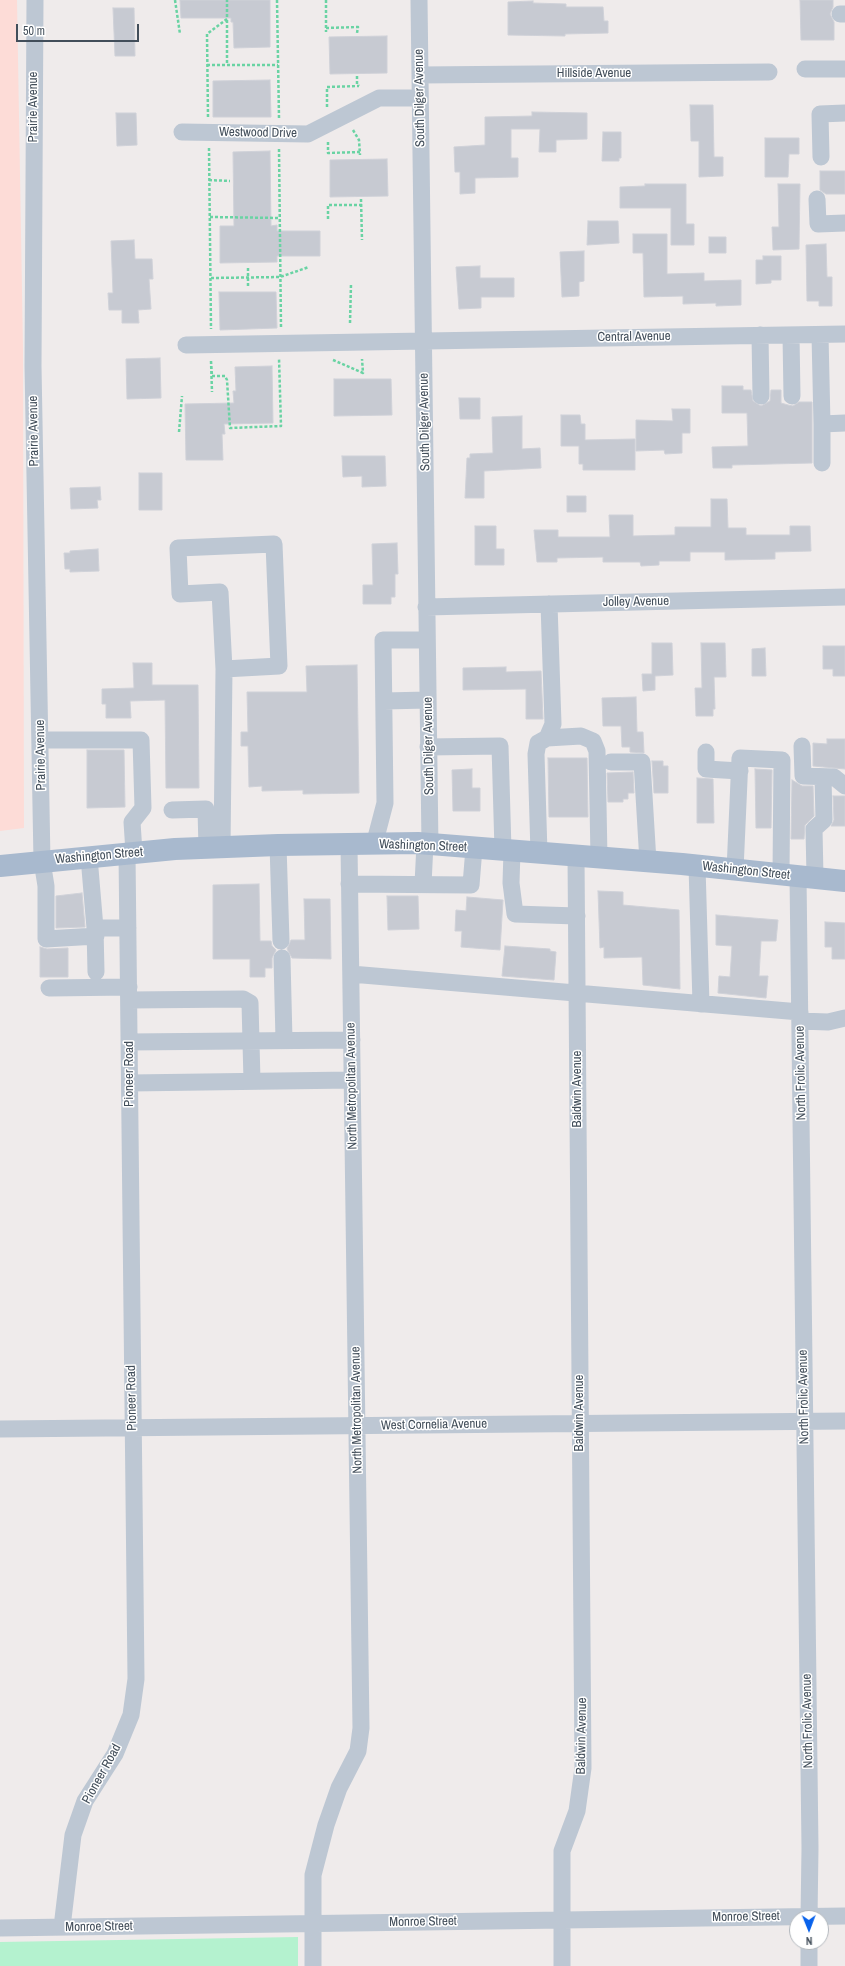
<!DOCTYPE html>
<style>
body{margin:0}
#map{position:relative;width:845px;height:1966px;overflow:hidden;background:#efebeb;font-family:"Archivo Narrow",sans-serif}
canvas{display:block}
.north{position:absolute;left:789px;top:1910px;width:40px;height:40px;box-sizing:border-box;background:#fff;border:1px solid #b3b8bd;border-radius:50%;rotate:179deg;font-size:11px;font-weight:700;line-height:16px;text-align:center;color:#424e5a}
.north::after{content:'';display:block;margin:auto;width:14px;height:18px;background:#0962eb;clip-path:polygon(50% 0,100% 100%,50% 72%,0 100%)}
.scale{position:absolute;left:16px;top:24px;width:123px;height:18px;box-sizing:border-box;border:2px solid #424e5a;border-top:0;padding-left:5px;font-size:12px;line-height:14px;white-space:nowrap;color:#424e5a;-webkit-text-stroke:3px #fff;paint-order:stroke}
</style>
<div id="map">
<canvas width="845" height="1966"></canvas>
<div class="north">N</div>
<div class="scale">50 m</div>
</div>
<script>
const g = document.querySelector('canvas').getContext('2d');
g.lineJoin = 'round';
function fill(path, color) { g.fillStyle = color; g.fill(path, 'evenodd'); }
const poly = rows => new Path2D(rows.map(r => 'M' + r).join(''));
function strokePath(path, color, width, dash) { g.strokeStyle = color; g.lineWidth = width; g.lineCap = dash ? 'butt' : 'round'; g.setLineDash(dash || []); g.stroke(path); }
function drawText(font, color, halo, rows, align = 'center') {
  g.font = font + ' "Archivo Narrow",sans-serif'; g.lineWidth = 3; g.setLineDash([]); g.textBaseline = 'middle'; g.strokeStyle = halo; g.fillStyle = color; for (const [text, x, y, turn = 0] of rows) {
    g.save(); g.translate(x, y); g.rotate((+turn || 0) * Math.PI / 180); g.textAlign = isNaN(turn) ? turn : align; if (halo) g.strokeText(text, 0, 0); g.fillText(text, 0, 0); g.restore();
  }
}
fill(poly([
 [0,0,17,0,23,349,24,828,0,831]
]), '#fddcd7');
fill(poly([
 [298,1937,298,1966,0,1966,0,1942]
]), '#b4f2cf');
const building = poly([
 [180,0,270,0,270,47,234,48,233,22,231,22,231,18,181,18,180,0],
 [800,0,833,0,833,7,830,14,834,22,834,40,801,40,800,0],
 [533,1,533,3,566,4,566,7,603,7,604,21,608,21,608,33,565,34,565,36,508,35,508,2,533,1],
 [113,8,134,8,135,56,115,56,113,8],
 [387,36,387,73,330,74,329,37,387,36],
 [270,80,271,117,213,117,213,81,270,80],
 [690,105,713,105,714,157,723,157,723,176,699,177,699,141,691,141,690,105],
 [532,112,587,113,587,139,556,140,556,152,539,152,540,129,511,129,511,158,518,158,518,177,475,178,475,193,460,194,460,172,455,172,454,147,485,145,485,117,532,116,532,112],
 [116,113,136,113,137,145,117,146,116,113],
 [603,132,621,132,621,158,619,158,619,161,602,161,603,132],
 [765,138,799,138,799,154,789,154,788,177,765,177,765,138],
 [270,151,271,226,277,225,277,231,320,231,320,256,277,256,277,262,220,263,220,226,234,226,233,152,270,151],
 [387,159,388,196,330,197,330,160,387,159],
 [820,171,845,171,845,194,826,194,820,190,820,171],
 [645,184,686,184,686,224,694,224,694,245,671,245,671,208,620,208,620,187,645,186,645,184],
 [778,184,800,184,799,249,773,250,772,227,779,227,778,184],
 [588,221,618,221,619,243,587,245,588,221],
 [633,234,667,234,667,274,704,273,704,281,741,280,741,305,716,306,716,303,683,304,683,296,644,297,643,253,633,253,633,234],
 [709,237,726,237,726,253,709,253,709,237],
 [134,240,135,259,152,259,153,279,149,279,151,309,138,310,139,323,122,323,122,310,109,310,108,293,113,293,111,241,134,240],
 [826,244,827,277,832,277,832,306,819,306,819,301,807,301,806,245,826,244],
 [584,251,584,281,579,282,579,296,562,297,560,252,584,251],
 [763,256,781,256,781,280,771,280,771,283,756,284,756,260,763,260,763,256],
 [480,266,480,278,514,278,514,297,481,297,481,308,459,309,456,267,480,266],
 [219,292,276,292,277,328,220,330,219,292],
 [160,358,161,398,127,399,126,359,160,358],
 [272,366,273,423,224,424,225,434,222,434,223,460,186,460,185,404,234,403,233,391,236,391,235,367,272,366],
 [334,379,391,379,392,415,334,416,334,379],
 [722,386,743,386,743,390,751,390,753,401,761,406,770,401,771,390,781,390,781,403,788,405,793,406,799,402,812,402,812,463,732,465,732,468,713,468,712,447,748,446,747,413,722,413,722,386],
 [459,398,480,398,480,419,460,419,459,398],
 [672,409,690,409,690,433,682,433,682,453,665,454,664,450,636,451,636,420,673,421,672,409],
 [561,415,580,415,581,424,585,424,585,440,635,439,635,470,583,470,583,464,579,464,579,446,561,446,561,415],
 [522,416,522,449,540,448,541,468,484,471,484,498,465,498,467,458,470,458,470,454,493,453,492,417,522,416],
 [342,456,385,456,386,486,362,487,362,476,343,477,342,456],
 [139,473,162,473,162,510,139,510,139,473],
 [100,487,101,500,97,500,98,508,71,509,70,488,100,487],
 [567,496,586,496,586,512,567,512,567,496],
 [711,499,727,499,728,528,746,528,746,535,790,535,790,526,810,526,811,551,775,552,775,559,725,560,725,552,690,552,690,561,659,561,659,565,641,566,640,562,603,562,603,557,557,558,557,562,537,562,534,530,558,530,558,537,610,537,609,515,633,515,633,536,675,535,675,527,711,527,711,499],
 [475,526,496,526,496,549,504,549,504,565,475,565,475,526],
 [397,543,398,574,395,574,395,597,391,597,391,604,363,604,363,585,373,585,372,544,397,543],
 [98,549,99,571,70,572,70,569,65,569,64,553,70,553,70,551,98,549],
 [652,643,672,643,673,675,655,676,655,690,643,691,642,674,652,674,652,643],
 [701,643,725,643,726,677,714,677,715,709,713,709,713,716,696,716,695,688,702,688,701,643],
 [823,646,845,646,845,676,833,676,833,669,823,669,823,646],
 [765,648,766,676,752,676,752,649,765,648],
 [133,663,152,663,152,685,198,685,199,788,166,788,165,700,130,701,131,718,106,718,106,704,102,704,102,689,134,688,133,663],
 [357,665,359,793,303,794,303,790,262,791,262,786,249,787,248,746,241,746,241,732,248,732,247,692,307,692,306,666,357,665],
 [506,667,506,672,541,671,543,719,526,719,526,689,463,690,463,668,506,667],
 [636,697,637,732,643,732,644,753,630,752,630,747,622,747,621,726,603,726,602,698,636,697],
 [827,739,845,739,845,769,813,766,813,743,827,744,827,739],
 [87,750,124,750,125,807,87,808,87,750],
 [548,758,587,758,588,817,549,817,548,758],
 [652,761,663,761,663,766,668,766,668,793,654,793,652,761],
 [472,769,472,788,480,788,480,811,453,811,452,770,472,769],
 [755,769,772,770,771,828,756,828,755,769],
 [633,772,634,793,628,793,628,799,623,799,623,802,608,802,607,773,633,772],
 [697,778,713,779,714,823,697,823,697,778],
 [792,780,802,786,813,786,814,816,805,825,804,839,791,839,792,780],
 [833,796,845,796,845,826,831,826,834,820,833,796],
 [259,884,260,941,271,941,272,946,276,950,272,958,272,968,265,968,265,977,250,977,250,959,213,959,213,885,259,884],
 [598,891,623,892,623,905,679,910,680,989,643,985,642,957,604,958,604,947,600,948,598,891],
 [82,893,85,927,56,928,56,896,82,893],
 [387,896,418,896,419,929,388,930,387,896],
 [467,897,503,900,500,950,461,947,462,931,455,931,456,910,466,911,467,897],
 [304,899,330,899,331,959,292,958,287,949,291,940,305,940,304,899],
 [716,915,778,920,776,941,761,941,759,976,768,976,766,998,718,993,719,976,730,977,732,946,716,945,716,915],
 [825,922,845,923,845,959,832,959,832,947,825,947,825,922],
 [505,946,550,949,550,951,556,952,554,980,502,976,505,946],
 [40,947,47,949,68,948,68,977,40,977,40,947]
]);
fill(building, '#c7cad2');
strokePath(building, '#cfd1d8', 1);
strokePath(poly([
 [175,0,180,34],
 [277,0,279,118],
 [326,0,326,32],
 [227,20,227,65],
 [326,28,358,27,357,33],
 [207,65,278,65],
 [357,76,357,84,359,86],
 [327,107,327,87,359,86],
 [208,117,207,34,227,19,227,0],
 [353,130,359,140,360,155],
 [328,142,328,153,360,152],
 [209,148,211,329],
 [279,149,281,328],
 [209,180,230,181],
 [361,199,362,240],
 [210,217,279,218],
 [328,219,328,205,362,205],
 [248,268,248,287],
 [211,278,280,277,309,267],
 [350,323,351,284],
 [333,360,363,373,362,359],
 [211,361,212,392],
 [211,361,212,376],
 [212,376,225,376,227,380,230,428,281,426,279,358],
 [179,432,182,396]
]), '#69d3a3', 2.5, [3, 2]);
strokePath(poly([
 [35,0,33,366,42,861,46,886,46,939,96,936],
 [419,0,430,845],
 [840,14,845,14],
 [805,69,845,69],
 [420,75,769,72],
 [182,132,308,134,379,98,420,98],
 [821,157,820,114,845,113],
 [817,199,818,224,845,223],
 [760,335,761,396],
 [791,335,792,396],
 [820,335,822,424],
 [186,345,845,334],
 [822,463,822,424,845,423],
 [426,607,845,597],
 [384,701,428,700],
 [547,738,553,724,549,604],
 [40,740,141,740,143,808,132,822,134,852],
 [802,746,803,776,834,777,845,786],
 [428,747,500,746,503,850],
 [706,752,706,769,740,771],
 [611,762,642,762,648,862],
 [172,810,206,809,207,849],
 [278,845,281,941],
 [374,845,385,803,383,640,427,640],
 [222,848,224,669,220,592,180,594,178,548,274,544,279,666,224,669],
 [512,851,511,883,515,914,577,916],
 [539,853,536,754,538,743,547,738,581,736,593,741,597,751,599,858],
 [89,857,95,928,96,972],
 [697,866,701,1004],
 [735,870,740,758,782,760,781,874],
 [798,876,810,1848,809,1918],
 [815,877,814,829,824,820,823,777],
 [349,884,471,885,474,848],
 [423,884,425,844],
 [95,928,128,928],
 [282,958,284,1040],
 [351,974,800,1012],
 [49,988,129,987],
 [129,1000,243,999,250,1003,252,1081],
 [800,1021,828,1022,845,1018],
 [129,1042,352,1040],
 [130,1083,352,1080],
 [0,1429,845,1421],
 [62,1927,73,1835,85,1801,115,1754,131,1715,136,1679,127,853],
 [0,1928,845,1916],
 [809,1942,809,1966],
 [313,1966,313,1875,326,1825,339,1788,358,1751,361,1728,349,845],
 [562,1966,562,1851,577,1811,583,1768,576,856]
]), '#bdc7d3', 17);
strokePath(poly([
 [0,866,175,849,278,845,418,843,682,864,845,881]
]), '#a8b9ce', 22);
drawText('13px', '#424e5a', '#fff', [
 ["Hillside Avenue",594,74],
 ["South Dilger Avenue",420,98,-91],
 ["Prairie Avenue",34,107,-90],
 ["Westwood Drive",258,133,1],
 ["Central Avenue",634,337,-1],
 ["South Dilger Avenue",425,422,-91],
 ["Prairie Avenue",34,431,-91],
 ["Jolley Avenue",636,602,-1],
 ["South Dilger Avenue",429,746,-91],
 ["Prairie Avenue",41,755,-91],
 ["Washington Street",423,846,2],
 ["Washington Street",99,856,-5],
 ["Washington Street",746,871,6],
 ["North Frolic Avenue",801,1073,-91],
 ["Pioneer Road",130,1074,-90],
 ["North Metropolitan Avenue",352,1086,-91],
 ["Baldwin Avenue",578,1089,-90],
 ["North Frolic Avenue",804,1397,-91],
 ["Pioneer Road",132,1398,-91],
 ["North Metropolitan Avenue",357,1410,-91],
 ["Baldwin Avenue",580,1413,-90],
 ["West Cornelia Avenue",434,1425,-1],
 ["North Frolic Avenue",808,1721,-91],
 ["Baldwin Avenue",582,1736,-89],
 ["Pioneer Road",102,1774,-61],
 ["Monroe Street",746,1917,-1],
 ["Monroe Street",423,1922,-1],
 ["Monroe Street",99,1927,-1]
]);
</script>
